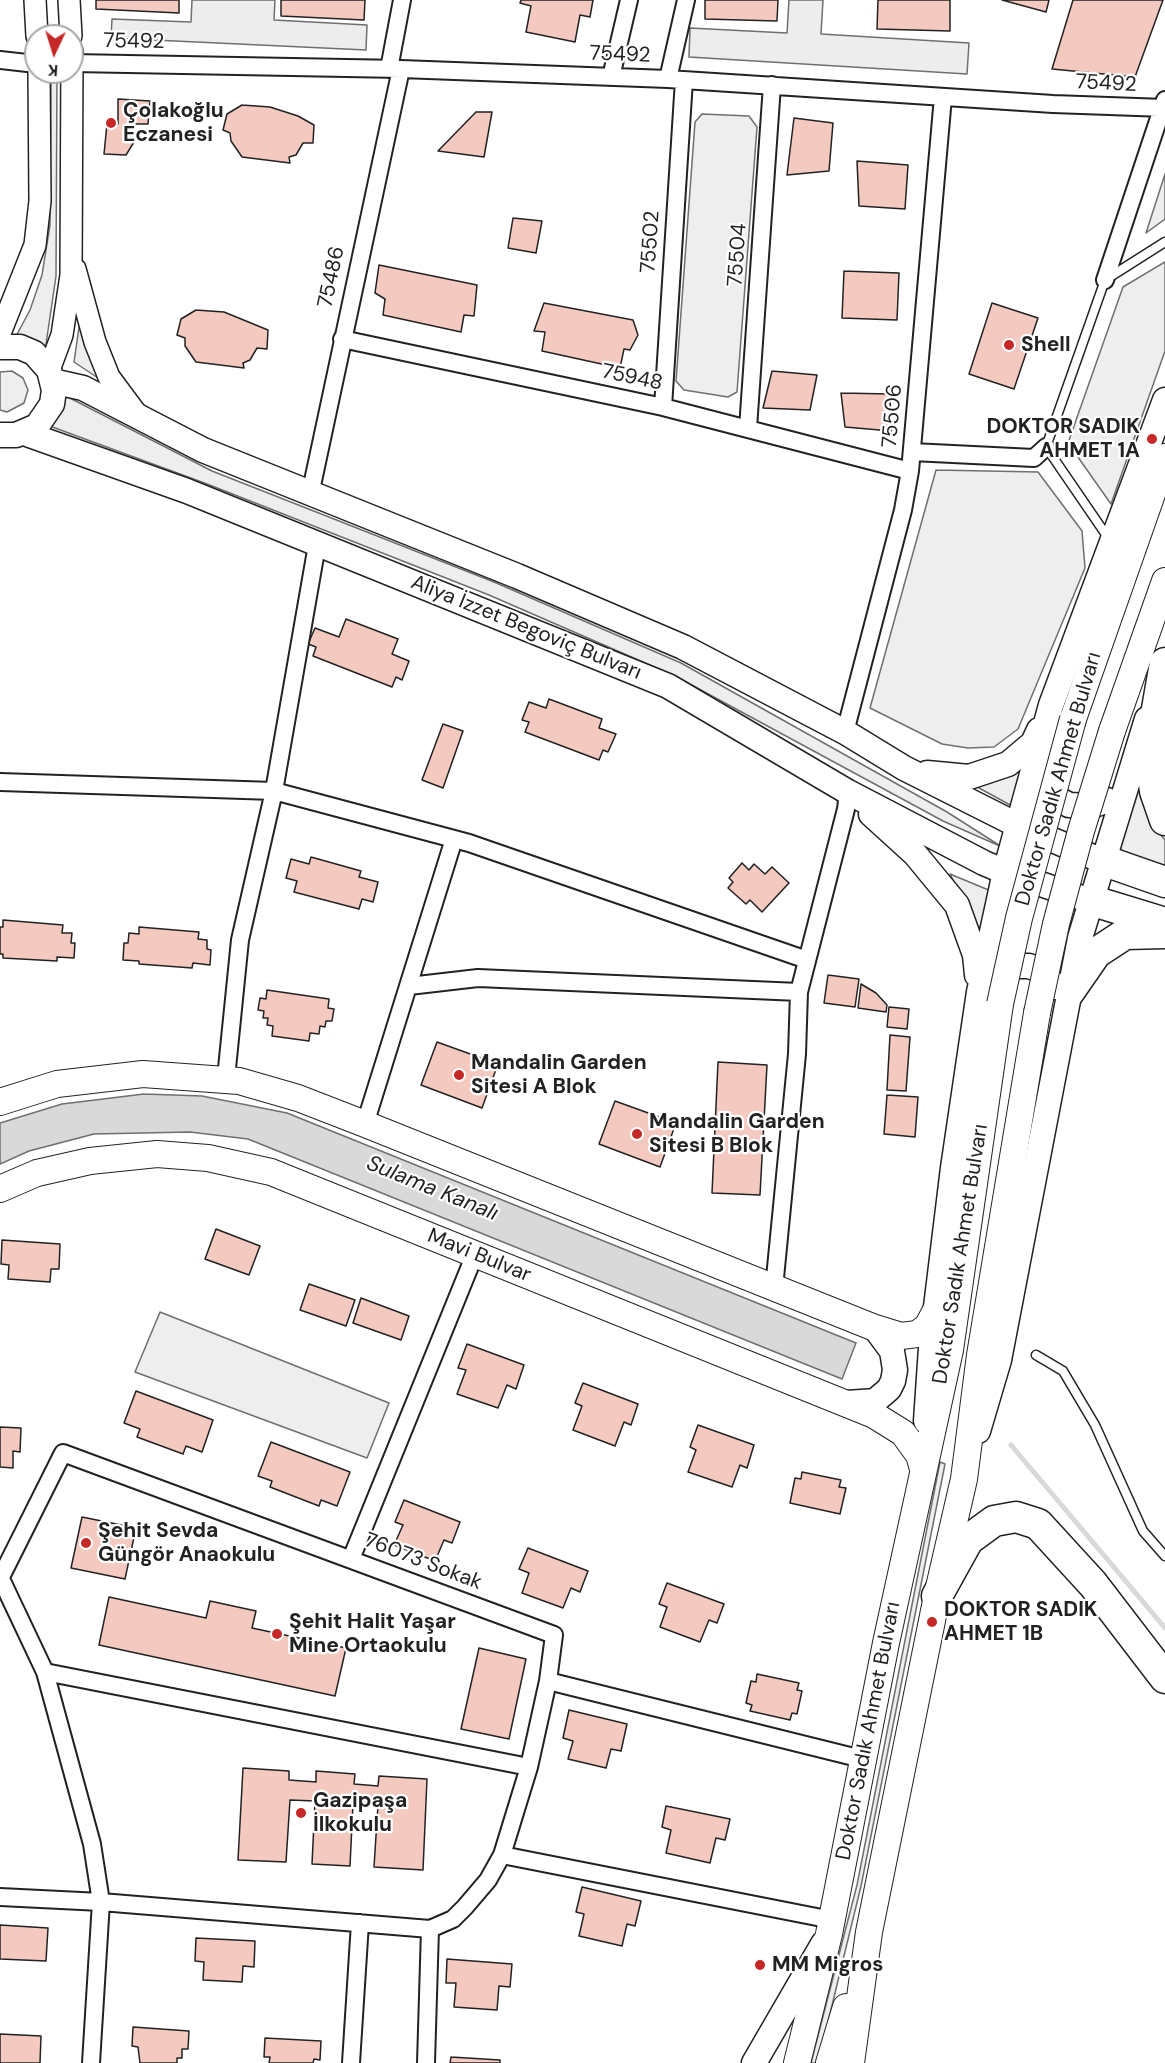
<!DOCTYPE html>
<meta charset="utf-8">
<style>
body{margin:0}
#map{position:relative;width:1165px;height:2063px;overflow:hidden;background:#fff;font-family:"DM Sans",sans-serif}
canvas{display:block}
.north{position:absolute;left:24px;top:24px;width:60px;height:60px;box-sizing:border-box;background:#fff;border:2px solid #a7a7a7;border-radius:50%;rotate:184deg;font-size:16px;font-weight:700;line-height:24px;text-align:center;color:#222}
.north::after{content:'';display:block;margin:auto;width:21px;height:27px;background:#c62828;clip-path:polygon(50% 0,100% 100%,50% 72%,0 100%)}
</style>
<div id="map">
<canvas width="1165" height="2063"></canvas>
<div class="north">K</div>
</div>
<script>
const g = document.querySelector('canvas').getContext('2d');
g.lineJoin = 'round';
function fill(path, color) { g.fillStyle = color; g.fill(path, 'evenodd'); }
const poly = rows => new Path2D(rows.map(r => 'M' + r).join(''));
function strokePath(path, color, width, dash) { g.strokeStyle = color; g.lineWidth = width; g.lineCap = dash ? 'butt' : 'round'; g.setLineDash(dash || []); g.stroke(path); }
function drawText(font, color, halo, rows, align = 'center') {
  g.font = font + ' "DM Sans",sans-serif'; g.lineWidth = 4.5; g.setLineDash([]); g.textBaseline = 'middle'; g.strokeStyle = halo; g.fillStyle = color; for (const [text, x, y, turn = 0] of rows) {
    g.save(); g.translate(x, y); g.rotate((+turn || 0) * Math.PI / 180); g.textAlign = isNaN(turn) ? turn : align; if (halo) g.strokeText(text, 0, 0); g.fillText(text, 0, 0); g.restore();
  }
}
const green = poly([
 [51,72,57,72,56,276,45,351,14,340,30,310,42,275,50,225,51,72],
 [702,114,749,116,757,127,737,392,728,397,684,390,676,381,695,122,702,114],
 [1165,174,1165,219,1146,233,1165,174],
 [1165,262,1165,351,1111,504,1068,443,1123,287,1165,262],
 [83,300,86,342,98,378,74,362,83,300],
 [12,371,23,378,28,390,24,403,7,412,0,410,0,372,12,371],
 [62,394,212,471,494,582,681,663,947,812,1002,847,943,821,675,676,489,595,207,484,47,425,62,394],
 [936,470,1038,472,1082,531,1085,568,1018,729,994,747,968,748,942,744,870,708,936,470],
 [1021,765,1012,806,968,782,1021,765],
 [1138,789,1157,830,1165,840,1165,866,1118,849,1138,789],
 [950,874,991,891,981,947,968,910,950,874],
 [160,1312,389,1403,367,1458,135,1372,160,1312],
 [940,1462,945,1464,861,1886,818,2063,811,2063,857,1885,940,1462]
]);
fill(green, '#eee');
strokePath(green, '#6f6f6f', 1.5);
const parking = poly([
 [192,0,275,0,274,20,367,25,366,50,111,38,112,19,191,22,192,0],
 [789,0,823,0,821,34,969,43,967,74,689,57,690,28,787,33,789,0]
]);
fill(parking, '#ededed');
strokePath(parking, '#6f6f6f', 1.5);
const water = poly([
 [144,1094,202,1096,287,1113,856,1343,842,1379,248,1139,190,1132,94,1134,29,1151,0,1164,0,1123,62,1104,144,1094]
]);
fill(water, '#d9d9d9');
strokePath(water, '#6f6f6f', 1.5);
strokePath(poly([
 [1011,1445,1165,1628]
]), '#d9d9d9', 5);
const building = poly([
 [96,0,179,0,179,13,96,9,96,0],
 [281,0,365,0,364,20,281,16,281,0],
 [521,0,593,0,590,17,580,15,575,42,526,32,531,6,520,3,521,0],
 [705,0,778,0,777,21,705,19,705,0],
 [878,0,950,0,950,31,877,29,878,0],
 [1002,0,1049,0,1046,12,1002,0],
 [1073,0,1163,0,1135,77,1052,69,1073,0],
 [118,99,150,101,148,124,134,124,134,142,126,155,104,154,107,124,118,124,118,99],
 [242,105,270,107,298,116,314,125,313,143,303,143,296,155,289,157,290,163,242,157,231,141,230,133,223,130,227,114,242,105],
 [476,112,492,112,484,157,438,151,476,112],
 [794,118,833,123,829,171,787,175,794,118],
 [857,161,908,165,905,209,859,206,857,161],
 [513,218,542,221,536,253,508,248,513,218],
 [379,265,477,285,474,316,464,315,461,332,383,315,385,299,375,293,379,265],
 [844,271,899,273,897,320,842,318,844,271],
 [544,303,633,320,638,335,630,350,624,349,620,368,542,351,545,332,534,331,544,303],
 [992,303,1038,318,1014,389,969,374,992,303],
 [196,310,224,312,268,330,267,349,257,348,250,360,243,363,244,368,196,362,185,346,185,338,177,335,181,319,196,310],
 [772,371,817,375,810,410,763,408,772,371],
 [841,393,890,394,891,431,845,427,841,393],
 [346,619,398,639,392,654,409,661,402,680,396,677,392,687,313,656,316,647,308,644,315,628,339,637,346,619],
 [549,699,602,719,599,728,616,734,608,752,603,750,599,760,525,732,529,722,522,720,529,702,546,708,549,699],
 [443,724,463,731,443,788,422,780,443,724],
 [311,857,361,871,359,877,378,882,373,902,362,899,359,909,294,892,297,881,286,878,291,859,309,864,311,857],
 [742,863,749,870,754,864,765,874,772,867,789,883,762,912,750,900,746,904,728,888,733,882,729,878,742,863],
 [3,920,63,925,62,933,72,933,71,943,75,943,74,958,57,957,57,961,3,958,3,954,0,954,0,927,3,927,3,920],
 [139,927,199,932,198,939,207,940,207,949,211,950,210,965,193,963,192,968,139,964,139,961,123,960,124,943,128,943,129,933,139,934,139,927],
 [828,975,859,979,855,1007,824,1003,828,975],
 [861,984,876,993,887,1005,886,1012,858,1008,861,984],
 [267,990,329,999,328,1008,334,1009,332,1021,326,1021,325,1027,320,1026,319,1034,310,1033,309,1041,272,1036,273,1026,267,1025,268,1018,263,1018,264,1011,258,1010,260,998,266,999,267,990],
 [889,1007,909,1009,907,1029,887,1027,889,1007],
 [890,1035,910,1037,906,1091,887,1090,890,1035],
 [437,1042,498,1064,482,1108,421,1085,437,1042],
 [718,1062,767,1065,760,1195,712,1193,718,1062],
 [887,1095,918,1097,915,1137,884,1134,887,1095],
 [615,1101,676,1123,660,1167,599,1144,615,1101],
 [216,1229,260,1246,249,1275,205,1259,216,1229],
 [2,1240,60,1244,59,1269,51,1269,50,1282,8,1279,9,1265,1,1264,2,1240],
 [309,1284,355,1300,346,1326,300,1310,309,1284],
 [361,1298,409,1316,401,1340,353,1323,361,1298],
 [467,1344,524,1365,516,1389,507,1385,498,1408,457,1394,466,1370,458,1368,467,1344],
 [583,1383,638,1404,631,1425,624,1422,615,1446,573,1430,582,1406,575,1403,583,1383],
 [136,1391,213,1420,202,1452,186,1446,183,1454,137,1437,140,1429,124,1423,136,1391],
 [698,1425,754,1445,747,1468,740,1465,732,1487,688,1472,696,1450,690,1447,698,1425],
 [0,1427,21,1428,20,1452,13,1451,13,1468,0,1467,0,1427],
 [271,1442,350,1472,337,1506,321,1500,319,1506,270,1487,272,1481,258,1476,271,1442],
 [802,1472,841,1480,839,1487,846,1488,840,1514,790,1503,795,1478,801,1479,802,1472],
 [404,1500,460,1522,452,1543,444,1540,435,1561,394,1545,403,1525,395,1522,404,1500],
 [82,1517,136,1528,125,1579,71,1568,82,1517],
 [528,1548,588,1571,580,1592,571,1588,563,1608,522,1593,529,1573,519,1569,528,1548],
 [667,1583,724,1604,717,1623,709,1620,700,1642,660,1627,667,1607,659,1604,667,1583],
 [109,1597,206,1618,210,1601,256,1611,252,1628,346,1648,335,1696,99,1645,109,1597],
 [479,1648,526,1659,509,1739,461,1729,479,1648],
 [757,1674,799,1683,797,1690,802,1691,797,1714,792,1713,790,1720,750,1711,752,1705,746,1703,751,1681,756,1682,757,1674],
 [569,1710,627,1724,621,1751,611,1749,606,1768,568,1759,573,1741,563,1738,569,1710],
 [243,1768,289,1771,289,1780,316,1782,316,1771,355,1774,354,1784,378,1786,379,1776,427,1779,423,1870,374,1867,378,1805,353,1804,350,1866,312,1864,315,1801,290,1800,286,1862,238,1860,243,1768],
 [666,1806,730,1819,725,1840,716,1838,710,1863,666,1853,671,1830,662,1827,666,1806],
 [582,1887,641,1901,635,1926,627,1924,622,1946,579,1936,584,1914,576,1912,582,1887],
 [0,1925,48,1928,46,1961,0,1959,0,1925],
 [196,1938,255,1941,254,1967,243,1966,242,1982,203,1980,204,1962,195,1961,196,1938],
 [447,1959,512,1964,510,1987,499,1986,497,2010,454,2007,456,1983,446,1983,447,1959],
 [133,2027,189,2031,188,2049,182,2049,182,2058,177,2058,177,2063,140,2063,138,2047,132,2046,133,2027],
 [0,2034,41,2036,40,2063,0,2063,0,2034],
 [265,2038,321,2041,320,2060,314,2059,313,2063,269,2063,270,2057,264,2057,265,2038],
 [451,2057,500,2060,500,2063,450,2063,451,2057]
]);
fill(building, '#f3c9c0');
strokePath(building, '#222', 1.5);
const service = poly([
 [1109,539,1046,447,1105,280,1165,242],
 [1036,1355,1063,1371,1095,1425,1143,1531,1165,1556]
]);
const minor = poly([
 [0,60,36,64],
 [73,63,401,69,668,79,1053,104,1165,108],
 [389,69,402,0],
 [611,77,629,0],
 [668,79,686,0],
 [1105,280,1165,100],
 [342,339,663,407,910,471],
 [663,407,684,80],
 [748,428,772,85],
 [912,452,1034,458,1046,447],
 [310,495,401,69],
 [845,732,903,510,910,471,943,97],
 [0,782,274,791,469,843,807,960],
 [409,986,478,978,799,992],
 [226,1078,240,940,274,791,317,545],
 [365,1124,454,839],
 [774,1288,797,1054,799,992,846,809,848,792],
 [351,1559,475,1254],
 [0,1579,63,1453,554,1635,548,1681,862,1759],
 [1,1579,45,1672,92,1844,101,1902,91,2063],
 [45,1672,529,1767],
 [502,1855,832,1920],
 [0,1897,101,1902,430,1929],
 [351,2063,360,1923],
 [426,2063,430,1929,453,1919,465,1907,488,1880,502,1855,529,1767,548,1681]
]);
const tertiary = poly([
 [35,0,37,36],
 [69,0,71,36],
 [75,269,95,342,109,377,138,416],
 [0,333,35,245,40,201,39,72],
 [49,370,62,335,71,275,72,52]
]);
const secondary = poly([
 [0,347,20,347,34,353,49,370,54,390,52,404,37,426,16,435,0,435],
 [52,381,83,388,203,450,517,576,683,647,845,732,904,768,1017,825,1093,857],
 [24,433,187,491,668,686,848,792,984,863,1005,872,1082,898],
 [927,773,969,777,1008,764,1033,743,1039,730],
 [1043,781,1046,789,1056,798,1069,805,1092,806,1107,800],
 [871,814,915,854,957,905,975,955,977,975],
 [992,978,999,971,1014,966,1029,966,1042,971,1056,987],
 [847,1403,875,1401,889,1389,893,1381,895,1370,892,1351,875,1328],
 [926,1421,931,1348,953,1168,979,992,1005,872,1051,705,1165,400],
 [978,1431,999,1360,1080,938,1147,719],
 [754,2063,823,1944]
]);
const primary = poly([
 [1073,719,1165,457],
 [1112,731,1165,581],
 [0,1102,57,1084,143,1074,239,1081,298,1098,365,1124,875,1328,901,1336,917,1334,927,1327,935,1312],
 [0,1189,37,1173,90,1161,157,1154,208,1158,271,1172,874,1415,903,1433,919,1455,923,1469],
 [797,2063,829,1934,886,1643,950,1350,1000,1004],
 [829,2063,846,2007],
 [851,2063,869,1932,937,1596,964,1479,980,1355,1037,1013]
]);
const motorway = poly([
 [1165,663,1153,732,1151,762,1155,791,1165,820],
 [1102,860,1165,882],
 [1090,900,1165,923],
 [1069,992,1096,953,1125,934,1165,933],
 [937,1596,968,1540,994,1521,1016,1517,1038,1524,1093,1584,1165,1678]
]);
strokePath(service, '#222', 11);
strokePath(minor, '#222', 20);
strokePath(tertiary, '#222', 24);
strokePath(secondary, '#222', 27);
strokePath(primary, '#222', 28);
strokePath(motorway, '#222', 33);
strokePath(service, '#fff', 8);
strokePath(minor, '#fff', 16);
strokePath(tertiary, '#fff', 21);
strokePath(secondary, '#fff', 24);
strokePath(primary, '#fff', 26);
strokePath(motorway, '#fff', 30);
const primaryBridge = poly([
 [1000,1004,1019,918,1073,719],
 [1037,1013,1056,924,1081,831,1112,731]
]);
strokePath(primaryBridge, '#222', 28, []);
strokePath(primaryBridge, '#fff', 26);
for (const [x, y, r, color] of [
 [111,123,6,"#c62828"],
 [1009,345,6,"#c62828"],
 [1152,439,6,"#c62828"],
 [459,1075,6,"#c62828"],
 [637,1134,6,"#c62828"],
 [86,1543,6,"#c62828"],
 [932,1622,6,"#c62828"],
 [277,1634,6,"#c62828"],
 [301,1813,6,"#c62828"],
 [760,1965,6,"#c62828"]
]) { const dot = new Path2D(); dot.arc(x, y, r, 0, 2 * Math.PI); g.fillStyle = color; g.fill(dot); strokePath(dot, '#fff', 2); }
drawText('21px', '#222', '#fff', [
 ["75492",134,42,1],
 ["75492",620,55,2],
 ["75492",1106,84,3],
 ["75502",651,242,-86],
 ["75504",738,255,-86],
 ["75486",332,277,-78],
 ["75948",632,378,12],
 ["75506",893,416,-85],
 ["Aliya İzzet Begoviç Bulvarı",526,628,22],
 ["Doktor Sadık Ahmet Bulvarı",1059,779,-74],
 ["Doktor Sadık Ahmet Bulvarı",961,1254,-81],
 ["Mavi Bulvar",479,1256,22],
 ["76073 Sokak",423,1562,21],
 ["Doktor Sadık Ahmet Bulvarı",869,1731,-79]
]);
drawText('bold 21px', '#222', '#fff', [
 ["Çolakoğlu",123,111],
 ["Eczanesi",123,135],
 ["Shell",1021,345],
 ["DOKTOR SADIK",1140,427,"right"],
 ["AHMET 1A",1140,451,"right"],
 ["Mandalin Garden",471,1063],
 ["Sitesi A Blok",471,1087],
 ["Mandalin Garden",649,1122],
 ["Sitesi B Blok",649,1146],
 ["Şehit Sevda",98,1531],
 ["Güngör Anaokulu",98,1555],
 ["DOKTOR SADIK",944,1610],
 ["AHMET 1B",944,1634],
 ["Şehit Halit Yaşar",289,1622],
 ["Mine Ortaokulu",289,1646],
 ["Gazipaşa",313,1801],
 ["İlkokulu",313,1825],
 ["MM Migros",772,1965]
], 'left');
drawText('italic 22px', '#222', '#fff', [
 ["Sulama Kanalı",432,1189,22]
]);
</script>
